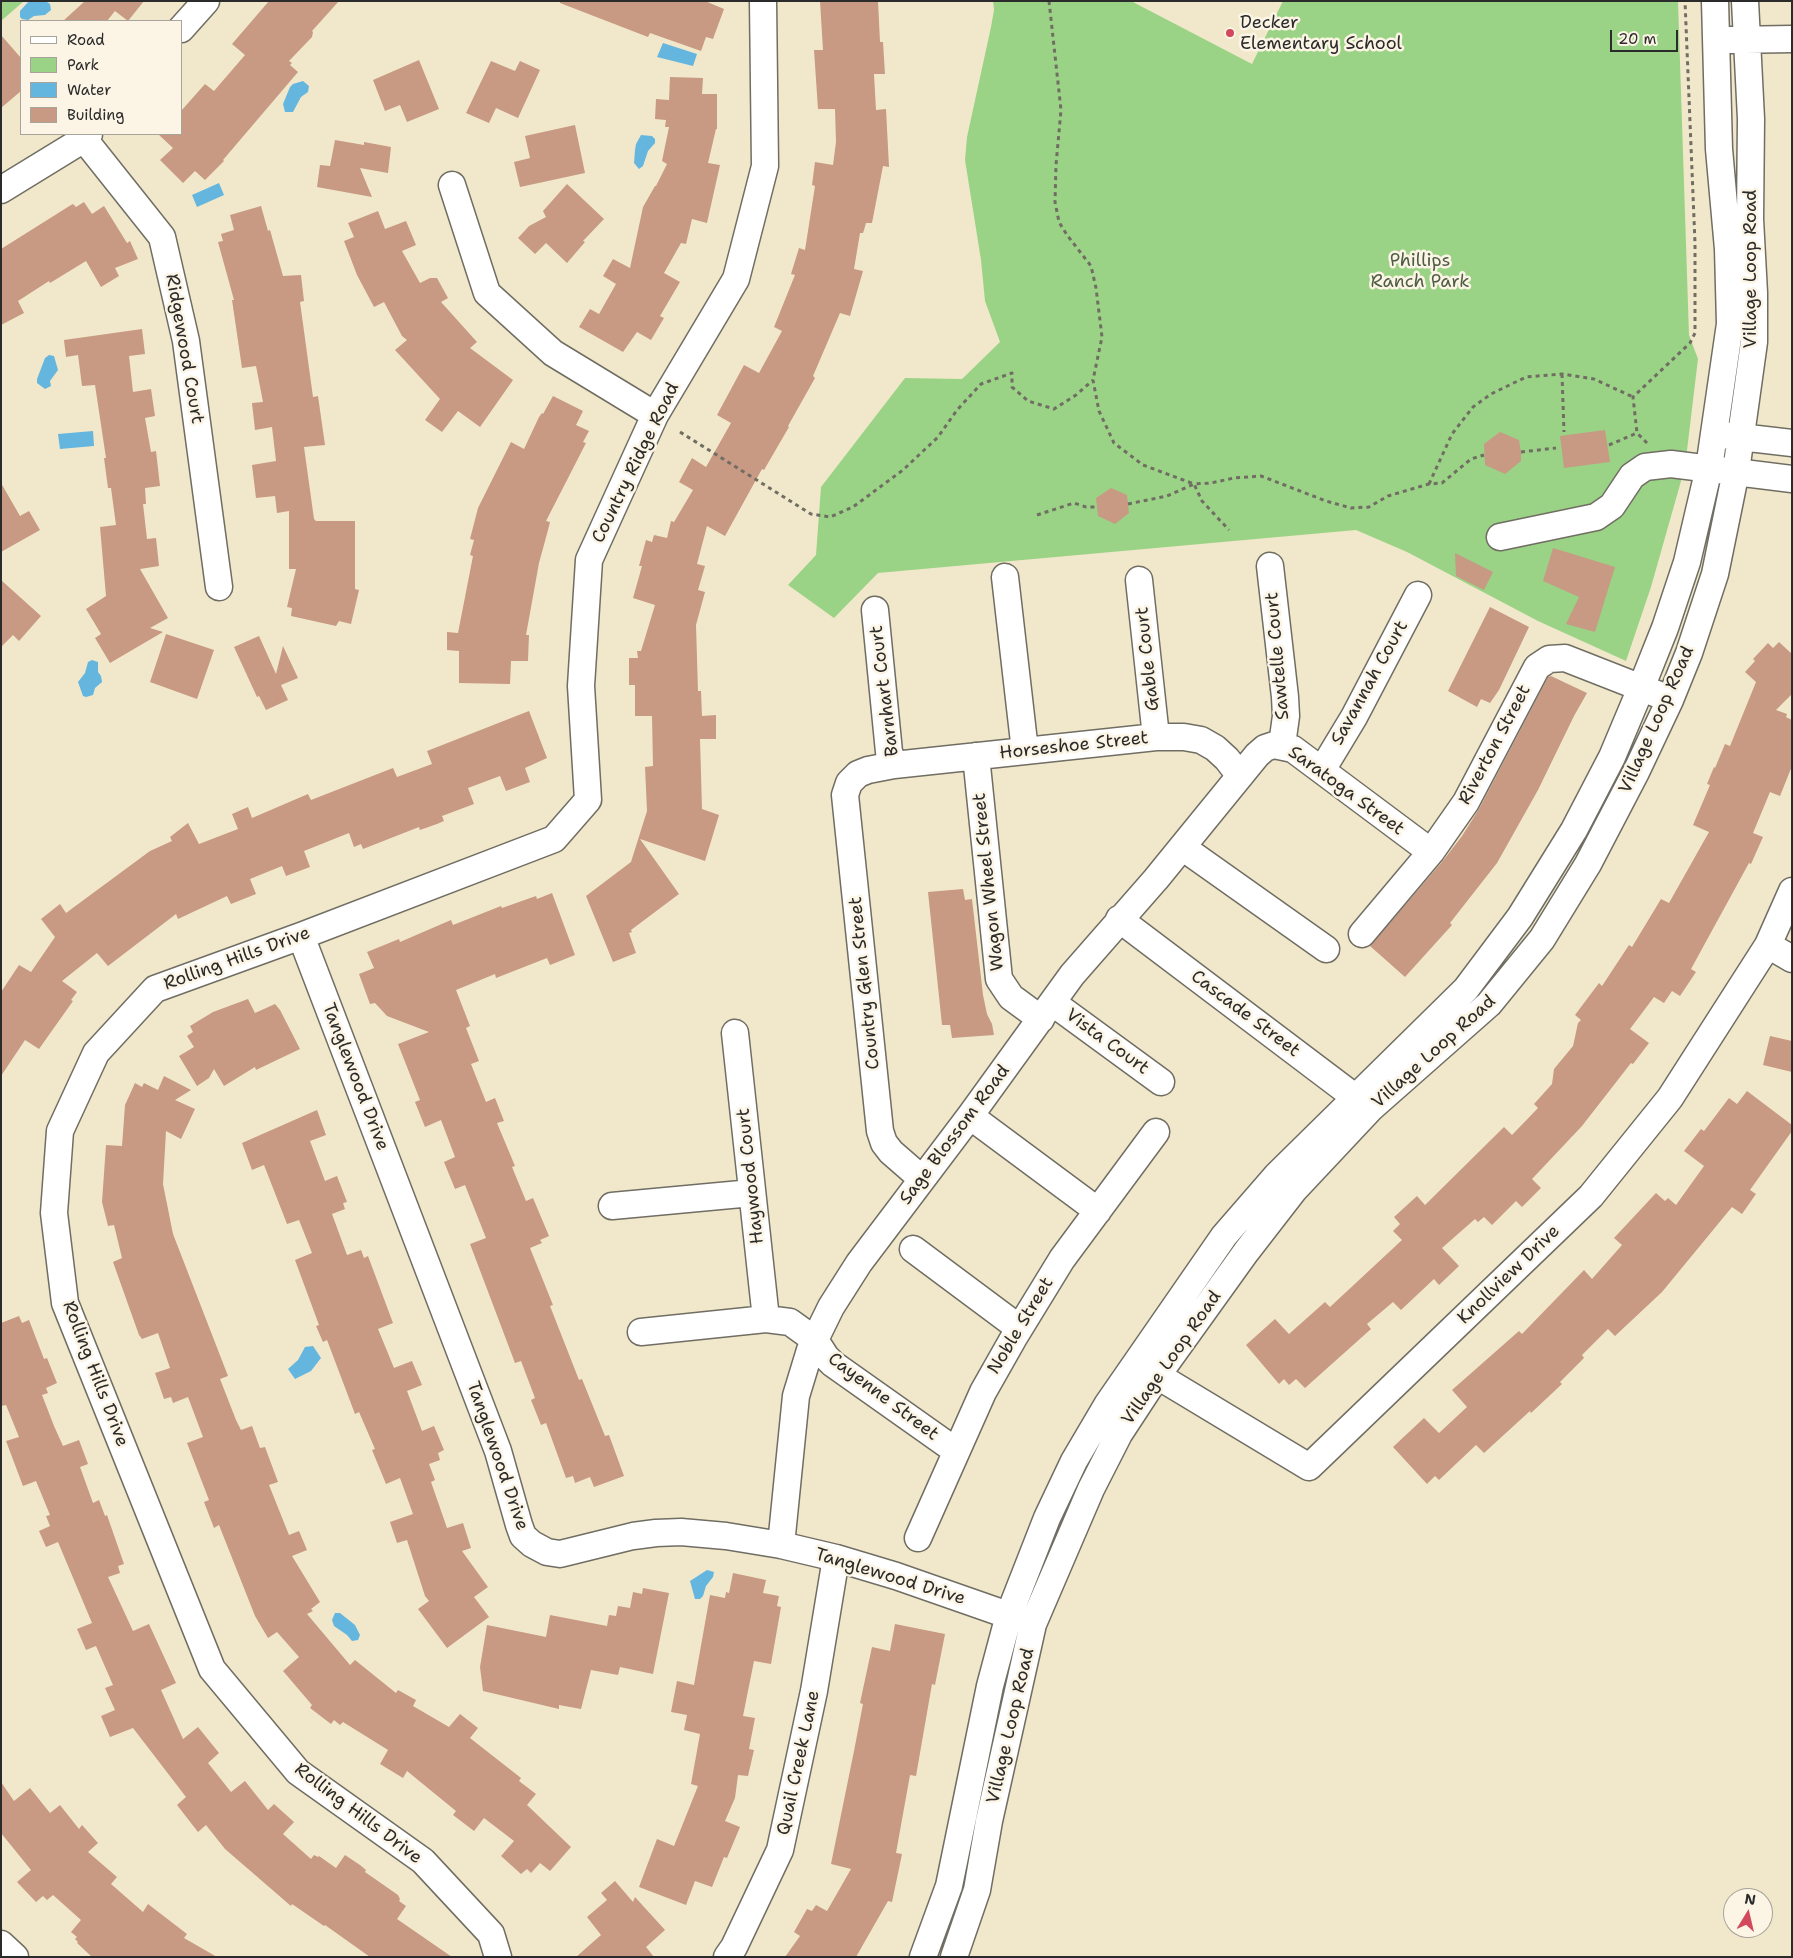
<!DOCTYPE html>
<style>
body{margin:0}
#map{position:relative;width:1793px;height:1958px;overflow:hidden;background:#f1e8cb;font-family:"Shantell Sans",sans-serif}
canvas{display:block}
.frame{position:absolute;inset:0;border:2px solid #2b2b2b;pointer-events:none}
.legend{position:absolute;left:20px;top:20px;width:162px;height:115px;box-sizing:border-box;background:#fcf5e5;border:1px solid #a8a49b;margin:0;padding:6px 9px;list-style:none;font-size:15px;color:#2b2b2b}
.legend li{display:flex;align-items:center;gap:10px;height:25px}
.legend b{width:25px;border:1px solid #a8a49b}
.north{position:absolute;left:1723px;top:1888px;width:50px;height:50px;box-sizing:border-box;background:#fcf5e5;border:1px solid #a8a49b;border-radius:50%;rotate:9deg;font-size:14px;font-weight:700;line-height:20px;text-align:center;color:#2b2b2b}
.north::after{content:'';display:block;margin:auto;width:18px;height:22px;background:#d1495b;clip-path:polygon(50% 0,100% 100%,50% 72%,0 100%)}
.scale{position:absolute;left:1610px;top:30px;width:68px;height:22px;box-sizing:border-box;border:2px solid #2b2b2b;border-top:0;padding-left:6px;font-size:15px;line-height:18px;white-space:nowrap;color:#2b2b2b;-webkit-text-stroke:4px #fcf5e5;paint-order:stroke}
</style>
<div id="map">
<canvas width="1793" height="1958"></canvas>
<div class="frame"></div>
<ul class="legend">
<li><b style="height:6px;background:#fff"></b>Road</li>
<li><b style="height:14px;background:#9bd386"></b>Park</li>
<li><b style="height:14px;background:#64b6df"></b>Water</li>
<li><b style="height:14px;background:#c89983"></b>Building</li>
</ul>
<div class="north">N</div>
<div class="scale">20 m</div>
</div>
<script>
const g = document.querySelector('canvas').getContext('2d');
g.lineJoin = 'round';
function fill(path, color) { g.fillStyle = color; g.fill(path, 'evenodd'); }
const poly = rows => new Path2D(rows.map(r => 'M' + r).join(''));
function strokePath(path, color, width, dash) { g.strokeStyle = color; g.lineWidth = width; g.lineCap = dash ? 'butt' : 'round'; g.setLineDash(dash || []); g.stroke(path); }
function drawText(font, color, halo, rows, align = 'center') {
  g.font = font + ' "Shantell Sans",sans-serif'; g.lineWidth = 5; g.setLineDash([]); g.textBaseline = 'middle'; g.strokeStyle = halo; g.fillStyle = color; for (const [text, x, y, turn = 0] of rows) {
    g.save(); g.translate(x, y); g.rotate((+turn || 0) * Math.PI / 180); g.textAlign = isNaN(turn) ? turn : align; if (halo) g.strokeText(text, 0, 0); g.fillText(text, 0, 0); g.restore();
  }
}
fill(poly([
 [1,1,24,1,1,21],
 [993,1,1131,1,1252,64,1283,1,1678,1,1689,335,1698,359,1685,467,1651,587,1626,661,1538,621,1407,552,1356,530,878,573,834,618,788,585,816,555,821,487,905,378,962,379,1000,342,985,301,981,260,965,160,967,137,991,27,994,10]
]), '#9bd386');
fill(poly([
 [29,1,47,2,50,4,51,10,45,15,34,16,28,20,22,19,20,17,20,11],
 [663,43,697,54,693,66,657,57],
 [303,81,309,86,308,92,301,97,293,112,285,112,283,104,290,87,293,84],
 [641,135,652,136,655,139,655,143,648,151,643,166,639,169,634,163,635,150,636,144],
 [219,183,224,195,197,207,192,195],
 [49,355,54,356,58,370,50,381,51,386,45,389,37,383,37,379,45,358],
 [93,431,94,446,60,449,58,434],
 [92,660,98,662,98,672,101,676,102,682,95,688,93,695,86,697,83,696,78,682,85,673,88,662],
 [313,1346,321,1358,311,1371,295,1379,288,1369,298,1360,305,1347],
 [707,1570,714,1572,713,1577,706,1586,703,1596,700,1599,695,1599,690,1581],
 [335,1613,340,1613,355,1625,360,1635,358,1640,352,1641,347,1635,334,1626,332,1620]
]), '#64b6df');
fill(poly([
 [85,1,144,1,128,21,115,11,107,21,63,21],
 [269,1,339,1,312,31,313,32,312,37,289,61,292,63,290,65,298,72,223,160,224,161,205,180,195,171,183,183,160,160,173,148,158,134,181,134,181,111,205,84,214,91,245,55,232,44],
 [560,1,705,1,724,9,713,39,706,37,701,51,650,33,648,37,560,3],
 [820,1,878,1,880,42,883,42,885,74,874,74,876,110,886,109,889,167,883,166,872,223,866,223,864,230,863,233,860,233,854,269,863,271,850,316,840,313,813,376,815,378,788,426,789,427,764,470,762,469,725,536,707,526,697,564,705,566,698,590,705,592,696,625,698,691,701,691,702,716,716,715,716,739,700,739,702,809,719,815,705,861,640,839,679,894,631,930,632,932,629,933,636,953,613,962,586,896,631,862,647,811,645,767,653,766,652,716,635,716,635,685,629,685,629,658,638,658,637,651,641,651,655,605,633,598,642,566,639,566,646,540,652,542,654,535,667,538,671,521,674,522,693,490,679,482,692,458,706,467,731,423,717,415,744,365,759,373,782,331,774,327,795,275,791,274,799,248,805,250,815,186,812,185,815,162,833,165,836,142,835,109,818,109,814,50,823,50],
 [1,35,21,58,21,91,1,108],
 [419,60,439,109,407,122,400,105,385,111,373,80],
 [491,61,515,71,520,61,540,70,518,118,496,108,489,123,466,113],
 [670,77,703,78,702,94,717,94,717,129,716,129,708,163,720,165,707,223,692,219,686,244,681,243,664,273,680,282,660,316,664,318,651,340,637,332,623,352,579,327,590,309,599,314,616,284,603,276,613,259,630,268,643,207,655,186,656,186,667,164,662,161,669,127,665,127,666,120,655,119,656,99,669,100],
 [575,125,585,173,520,187,514,162,530,158,525,136],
 [335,140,364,145,364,142,391,147,388,173,360,168,372,197,317,187,320,165,330,166],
 [567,184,604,219,583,241,585,242,567,263,546,243,535,254,518,238,529,226,546,217,543,211],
 [84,202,92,214,104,206,127,243,130,241,138,259,115,268,119,276,101,287,86,261,50,283,49,281,18,301,24,313,1,325,1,249,71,205,73,204,76,207],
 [261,206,268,231,270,230,283,276,301,275,304,301,300,302,313,397,318,396,325,445,304,447,314,519,316,521,355,521,355,589,359,590,351,624,339,621,336,626,291,616,292,608,287,607,296,569,289,569,289,511,277,513,275,496,256,498,252,465,276,461,272,427,255,430,252,403,263,402,256,366,242,368,232,300,234,300,218,242,223,241,221,234,234,230,230,215],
 [378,211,385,229,406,221,416,245,402,251,420,283,430,278,437,278,448,298,441,302,477,342,470,348,513,380,480,427,458,411,442,432,425,420,440,399,395,350,407,340,402,336,384,302,374,307,357,275,344,241,354,237,348,223],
 [142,329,145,354,129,356,133,392,151,389,155,416,145,418,151,452,156,451,160,486,145,488,146,504,143,504,147,539,156,538,159,566,140,569,168,618,150,628,163,632,110,663,95,638,101,634,86,609,106,596,100,527,116,525,111,488,108,488,104,458,106,458,95,385,82,386,78,355,66,357,64,340],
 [553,396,583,411,576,425,589,431,583,442,586,443,546,521,550,522,548,530,539,563,526,635,529,635,528,661,511,661,510,684,459,683,459,651,447,650,447,632,458,633,473,556,470,555,474,540,470,539,478,508,511,442,524,449,539,417,542,413,543,414],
 [1605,430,1610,462,1564,468,1560,436],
 [1500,432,1519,440,1521,452,1521,461,1505,474,1485,465,1484,444],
 [1,483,20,516,29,511,40,530,1,552],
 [1111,488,1127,495,1129,513,1115,524,1098,516,1096,498],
 [1553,548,1615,567,1595,632,1566,624,1579,597,1543,581],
 [1455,553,1493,572,1484,590,1456,576],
 [1,580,41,616,19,641,13,635,1,647],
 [1490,607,1529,627,1499,690,1490,703,1481,699,1477,707,1448,691],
 [166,634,214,650,197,699,150,682],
 [259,636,276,674,283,646,298,678,281,685,288,700,266,710,259,696,257,697,234,647],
 [1779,642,1792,654,1792,694,1776,710,1787,714,1786,717,1792,720,1792,766,1780,796,1770,792,1753,833,1763,837,1751,864,1749,863,1691,969,1696,972,1680,996,1672,991,1664,1003,1654,997,1630,1029,1649,1043,1633,1064,1631,1063,1582,1126,1532,1179,1541,1188,1522,1207,1516,1201,1492,1225,1484,1217,1478,1222,1475,1219,1442,1248,1459,1266,1439,1285,1434,1279,1401,1310,1393,1302,1367,1324,1371,1329,1305,1388,1296,1379,1289,1385,1284,1379,1279,1384,1246,1345,1275,1319,1289,1334,1325,1302,1330,1307,1402,1240,1393,1231,1400,1224,1394,1217,1417,1196,1425,1205,1504,1127,1512,1135,1538,1108,1534,1104,1552,1084,1554,1069,1573,1046,1578,1023,1581,1020,1575,1015,1599,983,1602,986,1629,945,1632,947,1661,899,1669,903,1709,832,1693,825,1710,785,1707,784,1714,767,1715,768,1725,744,1730,746,1756,682,1745,672,1755,661,1753,659,1768,643,1773,648],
 [1551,676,1587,693,1574,716,1538,790,1497,863,1450,923,1452,925,1405,977,1370,946,1442,862,1462,836,1479,809,1548,677],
 [529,711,547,758,525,768,530,782,506,791,500,776,468,788,474,804,442,816,444,821,437,824,420,830,419,827,363,849,361,844,354,847,349,833,304,851,310,867,286,876,282,866,250,879,256,894,231,904,227,896,178,919,176,914,108,966,97,953,62,981,77,992,71,1000,73,1001,39,1049,25,1040,1,1076,1,992,19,965,31,972,55,937,41,919,60,904,66,913,150,851,172,841,170,837,188,823,199,844,238,829,232,814,248,807,252,818,308,794,311,800,393,768,397,777,432,764,427,751],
 [963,889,965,900,972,899,983,995,987,1014,992,1024,994,1035,952,1038,950,1025,942,1025,928,892],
 [552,893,575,955,550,965,547,958,496,978,495,974,456,990,470,1026,466,1028,479,1061,471,1064,486,1102,495,1098,504,1121,497,1123,515,1166,512,1167,526,1201,533,1198,549,1236,540,1240,542,1243,530,1248,553,1305,550,1306,579,1380,582,1379,605,1436,609,1435,624,1476,594,1487,590,1477,575,1483,573,1476,566,1478,546,1423,541,1425,531,1400,535,1398,521,1361,515,1363,470,1244,486,1238,465,1185,455,1189,444,1162,455,1157,441,1120,425,1127,415,1102,420,1100,398,1044,429,1032,387,1016,375,1003,370,1004,359,974,374,968,367,952,399,939,400,942,451,920,453,925,501,906,502,908,536,896,537,899],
 [248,999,255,1013,275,1004,280,1010,300,1049,256,1070,255,1067,224,1086,214,1069,209,1078,197,1086,179,1056,194,1047,187,1036,193,1032,190,1026,213,1012],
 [1770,1036,1792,1041,1792,1072,1763,1065],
 [164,1076,191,1090,175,1100,195,1109,181,1139,166,1131,163,1184,173,1234,228,1376,220,1379,236,1420,241,1430,252,1426,260,1448,265,1447,278,1482,269,1485,289,1535,299,1531,307,1550,292,1556,320,1602,311,1609,313,1611,307,1614,350,1665,355,1660,396,1693,398,1690,416,1700,413,1706,449,1727,460,1714,478,1728,470,1738,521,1778,519,1781,536,1794,527,1805,571,1847,550,1871,540,1863,531,1873,527,1869,521,1874,501,1856,514,1841,484,1818,474,1831,453,1815,456,1811,407,1771,403,1778,380,1764,388,1750,343,1722,340,1725,334,1720,331,1724,310,1708,312,1705,283,1671,299,1657,277,1632,268,1638,255,1616,219,1525,214,1528,204,1502,209,1500,187,1443,203,1437,188,1397,173,1403,171,1397,164,1399,155,1373,170,1368,158,1333,142,1339,139,1335,113,1262,122,1258,114,1225,108,1226,102,1202,106,1145,122,1146,125,1105,135,1083,142,1087,144,1083,158,1090],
 [1747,1091,1792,1125,1792,1131,1750,1190,1756,1194,1742,1214,1732,1207,1662,1292,1615,1336,1608,1329,1582,1355,1584,1358,1560,1382,1562,1384,1531,1413,1530,1411,1484,1453,1476,1445,1439,1480,1435,1476,1427,1484,1393,1447,1424,1418,1439,1433,1467,1407,1452,1390,1519,1331,1522,1334,1584,1270,1592,1279,1622,1245,1614,1238,1656,1193,1665,1201,1668,1198,1676,1205,1704,1166,1684,1151,1701,1129,1704,1131,1729,1098,1737,1104],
 [317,1110,326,1135,310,1141,325,1181,337,1176,347,1202,343,1203,345,1209,332,1214,347,1255,361,1250,364,1258,368,1256,393,1323,378,1329,394,1368,412,1361,422,1385,407,1391,422,1431,434,1426,444,1450,438,1453,440,1460,429,1464,435,1480,431,1482,447,1528,463,1523,471,1548,462,1551,488,1587,474,1597,489,1617,447,1648,418,1609,429,1601,425,1596,407,1540,397,1543,390,1522,413,1514,400,1478,386,1484,372,1450,375,1449,359,1412,355,1414,327,1340,323,1342,316,1326,319,1325,295,1260,312,1253,299,1220,287,1224,264,1165,252,1170,242,1143],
 [19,1316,22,1323,29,1320,44,1359,47,1358,57,1383,46,1388,48,1393,42,1395,54,1426,63,1446,79,1440,88,1464,80,1467,93,1503,99,1500,105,1516,107,1515,124,1564,118,1566,120,1573,108,1577,133,1631,149,1624,176,1683,161,1690,183,1739,198,1727,219,1753,208,1763,231,1792,245,1781,268,1810,274,1804,294,1822,283,1834,311,1859,314,1855,318,1857,319,1856,336,1868,345,1855,360,1865,366,1870,365,1872,398,1895,400,1899,399,1901,406,1906,397,1919,452,1957,370,1957,325,1925,324,1926,292,1904,291,1906,225,1849,206,1825,198,1832,177,1805,186,1797,133,1728,110,1737,101,1716,115,1710,105,1688,113,1685,96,1646,86,1650,77,1629,92,1623,58,1542,46,1547,39,1531,50,1526,46,1516,50,1515,36,1481,23,1486,6,1441,19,1437,6,1405,1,1406,1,1323],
 [733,1573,766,1580,763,1593,779,1596,777,1606,781,1607,771,1664,754,1661,743,1716,755,1718,749,1749,754,1750,748,1776,738,1775,735,1798,725,1821,740,1827,727,1858,724,1857,712,1887,695,1881,686,1905,639,1887,657,1839,674,1846,698,1786,691,1784,700,1734,684,1730,687,1715,671,1712,677,1681,694,1685,710,1595,725,1598,726,1592,729,1593],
 [643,1588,669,1593,653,1674,620,1667,618,1675,591,1670,581,1709,559,1705,559,1709,483,1691,480,1667,487,1625,546,1637,550,1615,607,1626,609,1615,616,1616,618,1606,630,1608,633,1592,642,1594],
 [895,1624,945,1634,935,1685,932,1684,916,1776,910,1775,896,1853,902,1854,892,1902,888,1901,856,1957,785,1957,800,1936,794,1932,807,1909,812,1911,816,1905,827,1911,851,1869,831,1864,854,1751,863,1704,860,1703,872,1647,890,1651],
 [1,1782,14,1801,30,1788,50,1813,60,1805,79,1829,82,1825,98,1843,88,1852,117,1877,111,1884,143,1912,148,1904,187,1934,184,1938,217,1957,92,1957,77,1943,78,1942,75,1939,77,1937,71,1932,81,1920,53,1895,47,1900,43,1896,36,1902,17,1882,31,1870,1,1833],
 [615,1881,633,1902,635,1897,665,1930,646,1947,654,1957,576,1957,601,1935,587,1917,607,1900,601,1893]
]), '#c89983');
const minor = poly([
 [181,29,206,1],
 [1730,40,1792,39],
 [84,139,162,237,186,341,219,587],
 [452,185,487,293,553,353,655,415],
 [1,190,84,139,89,134],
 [1723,435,1792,443],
 [1500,537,1596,517,1612,506,1632,476,1645,467,1671,464,1792,479],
 [1270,566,1285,697,1286,716,1282,745],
 [1005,577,1025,751],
 [1139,580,1156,737],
 [875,610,889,752,894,765,868,770,858,774,849,783,845,795,880,1131,884,1143,891,1152,922,1179],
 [976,756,999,979,1011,997,1041,1019],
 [894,765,1156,737,1184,737,1201,740,1215,748,1227,759,1240,776],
 [1322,770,1354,717,1418,595],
 [1182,847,1326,949],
 [1119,919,1368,1107],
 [1362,934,1431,852,1466,802,1537,667,1549,659,1565,658,1657,694],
 [301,936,498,1451,519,1525,523,1536,532,1544,547,1552,560,1554,633,1536,656,1533,681,1532,726,1536,781,1545,836,1558,896,1576,1025,1621],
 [1768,945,1792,959],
 [1053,1003,1161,1082],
 [735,1033,766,1319],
 [970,1116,1098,1211],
 [612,1206,752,1193],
 [913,1249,1019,1328],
 [641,1332,766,1319,790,1322,815,1340,826,1357,833,1364,956,1451],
 [1143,1367,1309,1467,1591,1196,1670,1098,1768,945,1792,891],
 [918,1538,983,1392,1013,1339,1062,1259,1156,1132],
 [781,1545,796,1396,810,1350,831,1307,859,1263,970,1116,1072,975,1156,879,1257,755,1265,748,1274,745,1293,749,1431,852],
 [1,1944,15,1957],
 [498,1957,491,1934,423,1861,298,1772,212,1669,65,1303,54,1213,60,1131,96,1053,155,989,301,936,554,839,588,800,581,686,589,560,655,415,736,279,765,166,763,1],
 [727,1957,734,1947,780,1850,814,1691,836,1558],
 [923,1957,949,1886,990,1686,1009,1615,1047,1518,1074,1461,1107,1405,1224,1236,1277,1175,1466,989,1520,917,1574,830,1612,757,1641,688,1665,628,1687,562,1709,468,1730,324,1728,249,1719,149,1715,1],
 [954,1957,977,1890,989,1821,1033,1624,1091,1489,1119,1434,1157,1376,1246,1252,1294,1190,1370,1109,1489,1004,1542,939,1588,864,1636,772,1670,700,1689,653,1715,574,1736,471,1754,342,1754,293,1750,219,1751,119,1745,1]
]);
strokePath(minor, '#706d63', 29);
strokePath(poly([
 [1049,1,1061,110,1056,165,1055,202,1059,222,1067,235,1091,266,1096,288,1102,337,1093,380,1099,411,1114,443,1143,465,1194,484,1202,501,1229,530],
 [1562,374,1564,432],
 [680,432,811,514,830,517,853,507,903,470,938,437,957,410,981,384,1012,373,1012,387,1028,401,1054,409,1076,395,1093,380],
 [1647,443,1637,433,1633,397,1690,343,1695,333,1695,243,1685,1],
 [1609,445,1637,433],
 [1521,452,1556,448],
 [1429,484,1452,434,1473,407,1491,394,1526,377,1562,374,1594,379,1633,397],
 [1128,504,1167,496,1194,484,1211,483,1234,478,1261,476,1326,501,1351,508,1369,507,1388,496,1429,484,1442,483,1471,459,1484,455],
 [1037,515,1074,503,1086,507,1097,507]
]), '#706d63', 3, [4, 4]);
strokePath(minor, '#fff', 26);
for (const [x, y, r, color] of [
 [1230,33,5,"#d1495b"]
]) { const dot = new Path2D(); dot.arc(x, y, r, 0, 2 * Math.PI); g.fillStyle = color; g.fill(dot); strokePath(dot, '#fcf5e5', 2); }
drawText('18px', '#2b2b2b', '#fcf5e5', [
 ["Decker",1240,23],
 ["Elementary School",1240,44]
], 'left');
drawText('18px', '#4d5d46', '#fcf5e5', [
 ["Phillips",1420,261],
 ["Ranch Park",1420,282]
]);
drawText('18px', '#2b2b2b', '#fcf5e5', [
 ["Village Loop Road",1751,269,-90],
 ["Ridgewood Court",184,349,80],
 ["Country Ridge Road",636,463,-64],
 ["Sawtelle Court",1278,656,-95],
 ["Gable Court",1148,659,-96],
 ["Savannah Court",1370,683,-61],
 ["Barnhart Court",885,691,-97],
 ["Village Loop Road",1657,720,-66],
 ["Riverton Street",1495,745,-62],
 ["Horseshoe Street",1074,746,-6],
 ["Saratoga Street",1346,791,36],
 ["Wagon Wheel Street",989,882,-96],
 ["Rolling Hills Drive",237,959,-20],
 ["Country Glen Street",865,983,-96],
 ["Cascade Street",1245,1014,37],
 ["Vista Court",1107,1042,36],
 ["Village Loop Road",1434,1052,-42],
 ["Tanglewood Drive",355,1077,69],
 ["Sage Blossom Road",955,1135,-53],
 ["Haywood Court",751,1176,-96],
 ["Knollview Drive",1509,1275,-44],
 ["Noble Street",1021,1326,-59],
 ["Village Loop Road",1172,1358,-55],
 ["Rolling Hills Drive",95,1374,69],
 ["Cayenne Street",883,1397,37],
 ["Tanglewood Drive",497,1456,71],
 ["Tanglewood Drive",890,1577,17],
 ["Village Loop Road",1011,1726,-77],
 ["Quail Creek Lane",799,1763,-78],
 ["Rolling Hills Drive",358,1814,37]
]);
</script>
